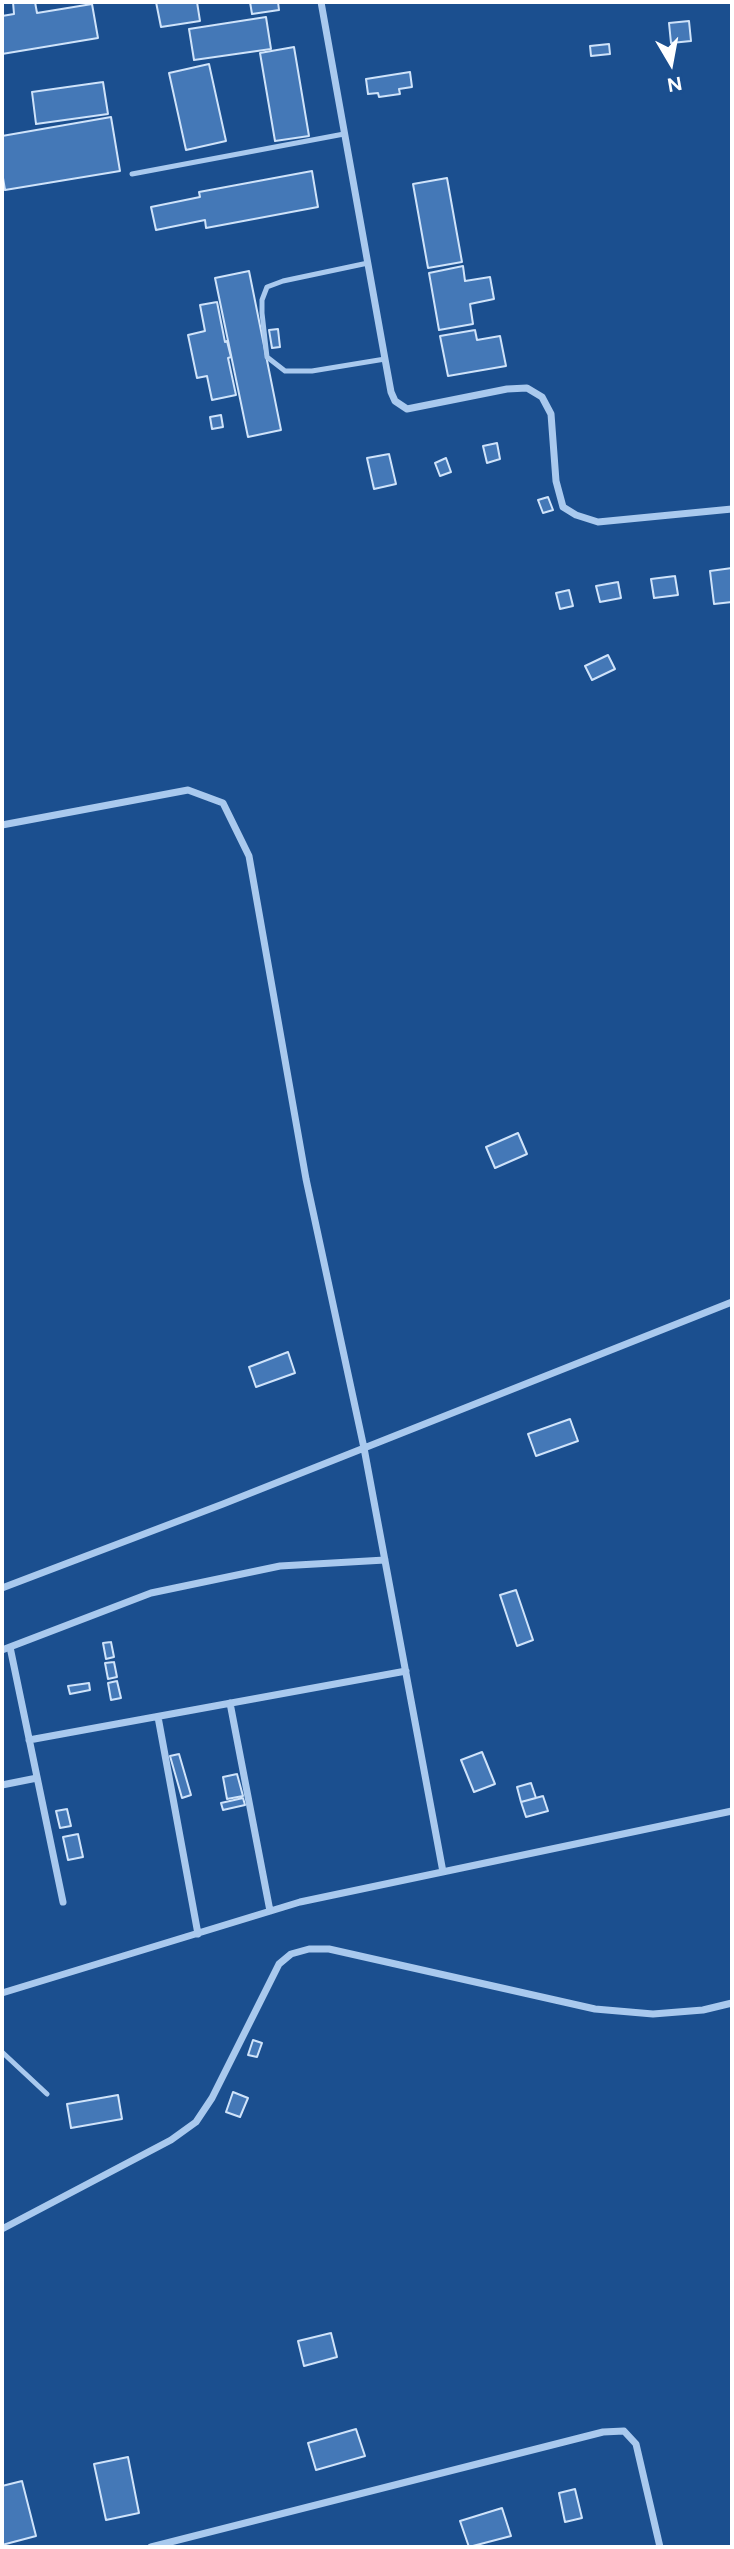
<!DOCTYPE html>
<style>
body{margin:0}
#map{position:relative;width:734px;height:2549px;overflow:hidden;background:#1b4f8f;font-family:Figtree,sans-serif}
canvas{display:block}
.frame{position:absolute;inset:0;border:4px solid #fff;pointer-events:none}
.north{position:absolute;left:636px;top:28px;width:70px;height:70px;-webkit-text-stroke:5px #1b4f8f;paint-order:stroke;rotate:170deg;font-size:19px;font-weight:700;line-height:28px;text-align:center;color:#fff}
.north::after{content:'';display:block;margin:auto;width:24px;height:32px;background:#fff;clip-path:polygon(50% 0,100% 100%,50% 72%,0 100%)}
</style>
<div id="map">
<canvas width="734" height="2549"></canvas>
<div class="frame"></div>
<div class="north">N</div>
</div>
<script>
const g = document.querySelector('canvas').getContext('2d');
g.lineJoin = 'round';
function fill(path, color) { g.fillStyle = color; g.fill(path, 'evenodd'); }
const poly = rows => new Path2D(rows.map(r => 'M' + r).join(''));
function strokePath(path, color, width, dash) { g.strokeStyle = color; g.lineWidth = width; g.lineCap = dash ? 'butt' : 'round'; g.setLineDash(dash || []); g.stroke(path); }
const building = poly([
 [13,2,35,2,37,13,92,4,98,38,2,54,2,16,14,14,13,2],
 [156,2,197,2,200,21,161,27,156,2],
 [250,2,278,2,279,10,252,14,250,2],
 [266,17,271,49,194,60,189,29,266,17],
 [689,21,691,41,671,43,669,23,689,21],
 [609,44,610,54,591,56,590,46,609,44],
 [294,47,309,136,275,141,260,53,294,47],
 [209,64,226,141,186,150,169,73,209,64],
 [410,72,412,87,399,89,400,94,379,97,378,93,368,94,366,79,410,72],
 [103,82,108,114,36,124,32,92,103,82],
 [111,117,120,171,5,190,2,172,2,136,111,117],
 [312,171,318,207,206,228,205,220,156,230,151,207,200,197,199,192,312,171],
 [447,178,462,262,428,268,413,184,447,178],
 [463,266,465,281,490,277,494,299,470,304,473,324,439,330,429,273,463,266],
 [249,271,281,430,248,437,215,278,249,271],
 [217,302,225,342,227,341,231,357,228,358,236,395,212,400,207,376,197,378,188,335,205,331,200,305,217,302],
 [278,329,280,347,272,348,269,330,278,329],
 [475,330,477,340,500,336,506,366,448,376,440,336,475,330],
 [221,415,223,427,212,429,210,417,221,415],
 [497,443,500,459,487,463,483,446,497,443],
 [389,454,396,484,374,489,367,458,389,454],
 [446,458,451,472,440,476,435,463,446,458],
 [548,497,553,510,543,513,538,500,548,497],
 [732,568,732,602,714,604,710,571,732,568],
 [675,576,678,595,654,598,651,579,675,576],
 [618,582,621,598,600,602,596,586,618,582],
 [569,590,573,606,560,609,556,593,569,590],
 [608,655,615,669,592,680,585,666,608,655],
 [518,1133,527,1154,495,1168,486,1147,518,1133],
 [288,1352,295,1373,256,1387,249,1367,288,1352],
 [570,1419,578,1441,536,1456,528,1434,570,1419],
 [516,1590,533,1640,517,1646,500,1595,516,1590],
 [111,1642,114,1657,106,1659,103,1643,111,1642],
 [114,1662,117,1677,108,1679,105,1663,114,1662],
 [117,1681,121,1698,111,1700,108,1683,117,1681],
 [89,1683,90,1690,70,1694,68,1686,89,1683],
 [482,1752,495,1784,474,1792,461,1760,482,1752],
 [179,1754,191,1795,182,1798,170,1756,179,1754],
 [237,1774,243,1796,227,1799,223,1777,237,1774],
 [531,1783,536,1798,521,1802,517,1787,531,1783],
 [543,1796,548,1811,526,1817,521,1802,543,1796],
 [243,1798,245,1805,223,1810,221,1803,243,1798],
 [67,1809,71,1826,60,1828,56,1811,67,1809],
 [78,1834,83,1857,68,1860,63,1837,78,1834],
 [253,2040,262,2043,257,2057,248,2055,253,2040],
 [233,2092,248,2098,240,2117,226,2112,233,2092],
 [118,2095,122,2119,71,2128,67,2104,118,2095],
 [331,2333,337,2357,304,2366,298,2341,331,2333],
 [356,2429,365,2456,316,2470,308,2443,356,2429],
 [128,2457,139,2513,106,2520,94,2464,128,2457],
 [22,2481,36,2536,2,2545,2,2486,22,2481],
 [575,2489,582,2518,565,2522,559,2493,575,2489],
 [502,2508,511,2536,469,2547,460,2521,502,2508]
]);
fill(building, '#4478b7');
strokePath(building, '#cfe3fa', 2);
strokePath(poly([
 [132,174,344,134],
 [368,263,283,281,267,287,262,300,262,313,267,357,285,371,312,371,385,359],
 [2,2052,47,2094]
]), '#a9c9ee', 5);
strokePath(poly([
 [321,2,385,359,391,392,395,401,407,409,507,389,527,388,542,397,551,414,556,481,563,507,576,515,598,522,732,509],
 [2,825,188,790,223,803,249,856,306,1179,364,1448,443,1872],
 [2,1588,223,1504,732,1302],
 [10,1647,63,1902],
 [2,1650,151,1593,280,1566,385,1560],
 [230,1703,270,1911],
 [158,1717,198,1934],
 [29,1740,406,1671],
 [2,1785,37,1778],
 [2,1993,300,1902,732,1811],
 [2,2229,171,2140,196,2122,212,2098,279,1964,291,1954,309,1949,329,1949,595,2009,653,2014,703,2010,732,2003],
 [151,2547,603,2432,624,2431,636,2444,660,2547]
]), '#a9c9ee', 7);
</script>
